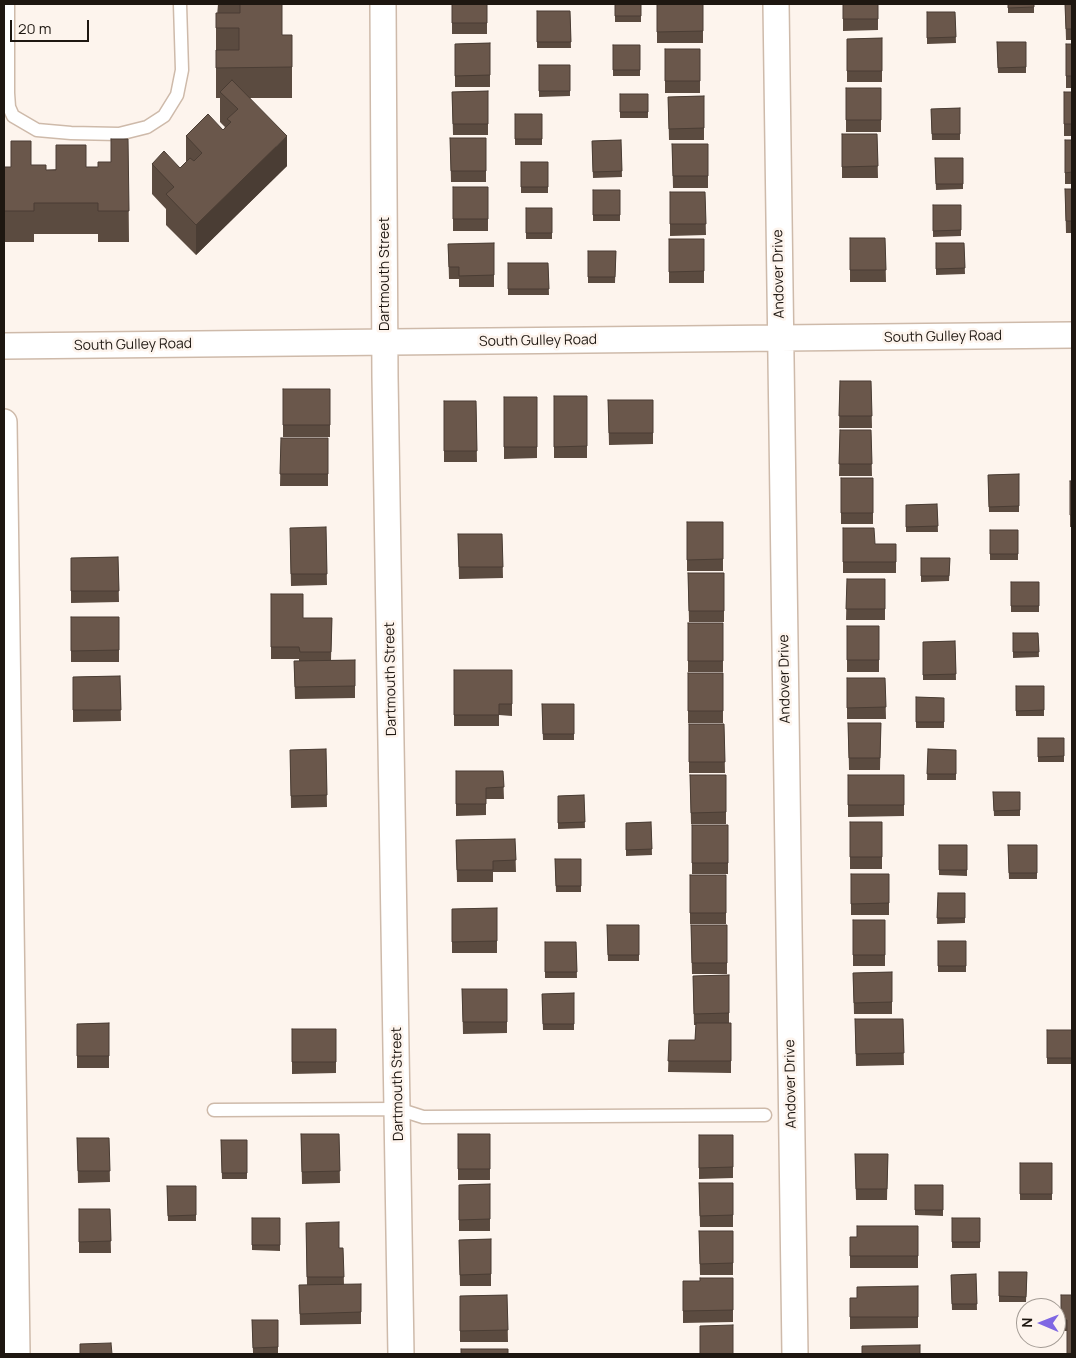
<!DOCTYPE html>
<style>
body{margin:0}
#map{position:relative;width:1076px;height:1358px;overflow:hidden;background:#fdf4ed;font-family:Manrope,sans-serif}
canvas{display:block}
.frame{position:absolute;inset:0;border:5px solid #1e1711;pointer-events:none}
.north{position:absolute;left:1016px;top:1298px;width:50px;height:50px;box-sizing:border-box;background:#fdf4ed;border:1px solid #a49c95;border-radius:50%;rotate:271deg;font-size:14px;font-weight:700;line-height:20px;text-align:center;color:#1e1711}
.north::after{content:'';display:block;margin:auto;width:18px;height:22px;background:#7f67e3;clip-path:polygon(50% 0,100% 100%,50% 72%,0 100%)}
.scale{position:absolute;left:10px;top:20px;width:79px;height:22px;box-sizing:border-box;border:2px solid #1e1711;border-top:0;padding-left:6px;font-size:15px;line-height:18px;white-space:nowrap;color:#1e1711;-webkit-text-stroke:4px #fdf4ed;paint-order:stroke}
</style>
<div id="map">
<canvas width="1076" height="1358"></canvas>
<div class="frame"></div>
<div class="north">N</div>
<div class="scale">20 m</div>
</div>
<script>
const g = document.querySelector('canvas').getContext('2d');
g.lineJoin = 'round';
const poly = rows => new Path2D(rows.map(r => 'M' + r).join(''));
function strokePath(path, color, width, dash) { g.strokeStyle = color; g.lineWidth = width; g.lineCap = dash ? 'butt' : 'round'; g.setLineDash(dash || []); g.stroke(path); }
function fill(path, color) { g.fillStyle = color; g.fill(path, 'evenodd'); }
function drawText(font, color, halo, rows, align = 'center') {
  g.font = font + ' Manrope,sans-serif'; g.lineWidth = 5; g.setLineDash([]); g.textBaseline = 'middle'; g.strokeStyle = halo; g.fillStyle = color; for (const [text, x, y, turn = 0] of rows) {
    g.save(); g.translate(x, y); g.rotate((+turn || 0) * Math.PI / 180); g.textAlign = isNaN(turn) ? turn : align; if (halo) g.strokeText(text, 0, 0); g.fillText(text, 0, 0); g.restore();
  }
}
const service = poly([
 [8,4,8,93,9,107,13,116,37,130,71,133,119,134,147,127,164,116,177,95,182,70,180,4],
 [214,1110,398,1109,423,1117,765,1115]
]);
const minor = poly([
 [383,4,385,377,401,1354],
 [776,4,795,1354],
 [4,346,1072,335],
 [4,422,17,1354]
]);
strokePath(service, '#cebaaa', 15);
strokePath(minor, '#cebaaa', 28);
strokePath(service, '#fff', 12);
strokePath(minor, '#fff', 25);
fill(poly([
 [218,4,282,4,282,35,292,35,292,98,250,98,287,166,196,255,166,225,166,209,152,194,152,164,180,168,186,162,186,136,223,130,225,127,220,122,220,98,216,98,216,28],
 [452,4,487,4,487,34,452,34],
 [615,4,641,4,641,22,615,22],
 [657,4,703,4,703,43,657,43],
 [843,4,878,4,878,30,843,31],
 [1008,4,1034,4,1034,13,1008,13],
 [1065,4,1072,4,1072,40,1066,40],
 [537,11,570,11,571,48,537,48],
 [927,12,955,12,956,43,927,44],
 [882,38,882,82,847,82,847,39],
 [997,42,1026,42,1026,73,998,73],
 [490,43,490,87,455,87,455,44],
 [1066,44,1072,44,1072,88,1066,88],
 [613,45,640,45,640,76,613,76],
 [665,49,700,49,700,93,665,93],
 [539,65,570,65,570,96,539,97],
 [846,88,881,88,881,132,846,132],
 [488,91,488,135,453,135,452,92],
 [1064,92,1072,92,1072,136,1064,136],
 [620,94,648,94,648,118,620,118],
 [704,96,704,140,669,140,668,97],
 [960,108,960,140,932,140,931,109],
 [515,114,542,114,542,145,515,145],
 [842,134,877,134,878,178,842,178],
 [450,138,486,138,486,182,451,182],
 [128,139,129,242,98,242,98,234,34,234,34,242,4,242,4,167,11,167,31,165,46,170,86,167,98,167,111,162],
 [621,140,622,177,593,178,592,141],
 [1065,140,1072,140,1072,184,1065,184],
 [672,144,708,144,708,188,673,188],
 [935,158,963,158,963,189,936,190],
 [521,162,548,162,548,193,521,193],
 [453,187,488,187,488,231,453,231],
 [1065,189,1072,189,1072,233,1066,233],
 [593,190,620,190,620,221,593,221],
 [670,192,705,192,706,235,670,236],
 [933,205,961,205,961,236,933,237],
 [526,208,552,208,552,239,526,239],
 [850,238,885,238,886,282,850,282],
 [669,239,704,239,704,283,669,283],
 [494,243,494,287,459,287,459,279,449,279,448,244],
 [936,243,964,243,965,274,936,275],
 [588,251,616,251,615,283,588,283],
 [508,263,548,263,549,295,508,295],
 [840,381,871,381,872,428,839,428],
 [283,389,330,389,330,437,283,437],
 [554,396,587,396,587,458,554,458],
 [504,397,537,397,537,458,504,459],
 [608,400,653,400,653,444,609,445],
 [444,401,476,401,477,462,444,462],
 [840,430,871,430,872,476,839,476],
 [281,438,328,438,328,486,280,486],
 [1019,474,1019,512,989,512,988,475],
 [841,478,873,478,873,524,841,524],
 [1070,481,1072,481,1072,527,1070,527],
 [937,504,938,532,906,532,906,505],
 [687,522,723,522,723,571,687,571],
 [326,527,327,585,291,586,290,540],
 [843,528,875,544,896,544,896,573,843,573],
 [990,530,1018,530,1018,560,990,560],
 [458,534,502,534,503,578,459,579],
 [118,557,119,602,71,603,71,558],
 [921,558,950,558,949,581,921,582],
 [688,573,724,573,724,622,689,622],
 [847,579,885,579,885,620,846,620],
 [1011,582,1039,582,1039,612,1011,612],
 [271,594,303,618,332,618,331,660,355,660,355,698,295,699,294,661,299,661,299,659,271,659],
 [71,617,119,617,119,662,71,662],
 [688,623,723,623,723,672,688,672],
 [847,626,879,626,879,672,847,672],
 [1013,633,1038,633,1039,657,1013,658],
 [955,641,956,680,923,680,923,642],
 [454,670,512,670,512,716,499,715,499,726,454,726],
 [688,673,723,673,723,723,688,723],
 [120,676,121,721,73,722,73,677],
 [847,678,885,678,886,719,847,719],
 [1016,686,1044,686,1044,716,1016,716],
 [916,697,944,698,944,728,916,728],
 [542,704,574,704,574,740,543,740],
 [848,723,881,723,880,770,849,770],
 [689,724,724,724,725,773,689,773],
 [1038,738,1064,738,1064,762,1038,762],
 [326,749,327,807,291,808,290,750],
 [928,749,956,750,956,780,927,780],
 [456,771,503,771,504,799,486,799,486,815,456,816],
 [690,775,726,775,726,824,691,824],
 [848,775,904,775,904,816,848,817],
 [993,792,1020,792,1020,816,994,816],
 [584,795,585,828,558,829,558,796],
 [651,822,652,855,626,856,626,823],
 [850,822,882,822,882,869,850,869],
 [692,825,728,825,728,874,692,874],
 [515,839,516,872,493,872,493,882,457,882,456,840],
 [939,845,967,845,967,876,939,875],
 [1008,845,1037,845,1037,879,1009,879],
 [555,859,581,859,581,892,556,892],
 [851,874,889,874,889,915,851,915],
 [690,875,726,875,726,924,690,924],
 [938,893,965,893,965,923,937,924],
 [497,908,497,953,452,953,452,909],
 [853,920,885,920,885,966,853,966],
 [607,925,639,925,639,961,608,961],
 [691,925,727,925,727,974,692,974],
 [938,941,966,941,966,972,938,972],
 [545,942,576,942,577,978,545,978],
 [892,972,892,1014,854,1014,853,973],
 [729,975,729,1023,731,1023,731,1073,668,1072,669,1040,695,1040,696,1025,694,1025,693,976],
 [462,989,507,989,507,1033,463,1034],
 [574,993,574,1030,543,1030,542,994],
 [855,1019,903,1019,904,1065,856,1066],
 [109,1023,109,1068,77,1068,77,1024],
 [292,1029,336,1029,336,1073,292,1074],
 [1047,1030,1072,1030,1072,1064,1047,1064],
 [301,1134,339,1134,340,1183,302,1184],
 [458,1134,490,1134,490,1180,458,1180],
 [699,1135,733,1135,733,1178,699,1179],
 [77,1138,109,1138,110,1182,78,1183],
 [221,1140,247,1140,247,1179,222,1179],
 [855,1154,888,1154,887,1200,856,1200],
 [1020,1163,1052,1163,1052,1200,1020,1200],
 [699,1183,733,1183,733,1227,700,1227],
 [490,1184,490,1231,459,1231,459,1185],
 [915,1185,943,1185,943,1216,915,1215],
 [167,1186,196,1186,196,1221,168,1221],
 [79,1209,110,1209,111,1253,79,1253],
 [252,1218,280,1218,280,1251,252,1250],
 [952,1218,980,1218,980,1248,952,1248],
 [306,1223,339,1248,343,1248,344,1285,361,1284,361,1324,300,1325,299,1285,307,1285],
 [918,1226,918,1268,850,1268,850,1237,857,1237],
 [699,1231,733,1231,733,1275,700,1275],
 [491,1239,491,1286,460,1286,459,1240],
 [999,1272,1027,1272,1026,1302,999,1302],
 [976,1274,977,1310,952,1310,951,1275],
 [733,1278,733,1322,683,1323,683,1281,700,1281],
 [918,1286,918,1328,850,1329,850,1298,857,1298],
 [507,1295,508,1342,460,1342,460,1296],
 [1061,1295,1072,1295,1067,1331,1061,1331],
 [252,1320,278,1320,278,1353,253,1353]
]), '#5b4b40');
fill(poly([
 [287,136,287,166,196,255,196,225]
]), '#4a3d34');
const building = poly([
 [240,4,282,4,282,35,292,35,292,67,216,68,216,50,239,50,239,28,216,28,216,13,240,13,240,4],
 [452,4,487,4,487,23,452,23,452,4],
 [615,4,641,4,641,16,615,16,615,4],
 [657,4,703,4,703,31,657,32,657,4],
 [843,4,878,4,878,19,843,19,843,4],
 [1008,4,1034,4,1034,7,1008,8,1008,4],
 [1065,4,1072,4,1072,29,1066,29,1065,4],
 [537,11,570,11,571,42,537,42,537,11],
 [927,12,955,12,956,37,927,38,927,12],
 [882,38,882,71,847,71,847,39,882,38],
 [997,42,1026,42,1026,67,998,68,997,42],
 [490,43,490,75,455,76,455,44,490,43],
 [1066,44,1072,44,1072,76,1066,76,1066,44],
 [613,45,640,45,640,70,613,70,613,45],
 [665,49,700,49,700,81,665,81,665,49],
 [539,65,570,65,570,91,539,91,539,65],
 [232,80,287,136,196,225,166,194,174,187,152,164,164,151,180,168,190,158,194,161,202,153,186,136,208,114,223,130,231,122,227,119,238,109,220,92,232,80],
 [846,88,881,88,881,120,846,120,846,88],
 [488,91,488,124,453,124,452,92,488,91],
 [1064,92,1072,92,1072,124,1064,124,1064,92],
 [620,94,648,94,648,112,620,112,620,94],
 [704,96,704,128,669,129,668,97,704,96],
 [960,108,960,134,932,134,931,109,960,108],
 [515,114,542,114,542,139,515,139,515,114],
 [842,134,877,134,878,166,842,167,842,134],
 [450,138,486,138,486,171,451,171,450,138],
 [111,139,128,139,129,211,98,211,98,203,34,203,34,211,4,211,4,167,11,167,11,141,31,141,31,165,46,165,46,170,56,170,56,145,86,145,86,167,98,167,98,162,111,162,111,139],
 [621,140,622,171,593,172,592,141,621,140],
 [1065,140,1072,140,1072,172,1065,173,1065,140],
 [672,144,708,144,708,176,673,176,672,144],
 [935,158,963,158,963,184,936,184,935,158],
 [521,162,548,162,548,187,521,187,521,162],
 [453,187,488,187,488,219,453,219,453,187],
 [1065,189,1072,189,1072,221,1066,221,1065,189],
 [593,190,620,190,620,215,593,215,593,190],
 [670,192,705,192,706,224,670,224,670,192],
 [933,205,961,205,961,230,933,231,933,205],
 [526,208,552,208,552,233,526,233,526,208],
 [850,238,885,238,886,270,850,270,850,238],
 [669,239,704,239,704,271,669,272,669,239],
 [494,243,494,275,459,276,459,267,449,267,448,244,494,243],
 [936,243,964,243,965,268,936,269,936,243],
 [588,251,616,251,615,277,588,277,588,251],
 [508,263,548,263,549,289,508,289,508,263],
 [840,381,871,381,872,416,839,416,840,381],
 [283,389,330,389,330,425,283,425,283,389],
 [554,396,587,396,587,446,554,447,554,396],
 [504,397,537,397,537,447,504,447,504,397],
 [608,400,653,400,653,433,609,433,608,400],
 [444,401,476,401,477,451,444,451,444,401],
 [840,430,871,430,872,464,839,464,840,430],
 [281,438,328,438,328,474,280,474,281,438],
 [1019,474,1019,506,989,507,988,475,1019,474],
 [841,478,873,478,873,513,841,513,841,478],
 [1070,481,1072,481,1072,515,1070,515,1070,481],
 [937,504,938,526,906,527,906,505,937,504],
 [687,522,723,522,723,559,687,560,687,522],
 [326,527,327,574,291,574,290,528,326,527],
 [843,528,874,528,875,544,896,544,896,562,843,562,843,528],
 [990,530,1018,530,1018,554,990,554,990,530],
 [458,534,502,534,503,567,459,567,458,534],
 [118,557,119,591,71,591,71,558,118,557],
 [921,558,950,558,949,576,921,576,921,558],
 [688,573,724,573,724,611,689,611,688,573],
 [847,579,885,579,885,609,846,609,847,579],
 [1011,582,1039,582,1039,606,1011,606,1011,582],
 [271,594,303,594,303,618,332,618,331,652,300,652,299,647,271,647,271,594],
 [71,617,119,617,119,650,71,651,71,617],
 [688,623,723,623,723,661,688,661,688,623],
 [847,626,879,626,879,660,847,660,847,626],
 [1013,633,1038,633,1039,652,1013,652,1013,633],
 [955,641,956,674,923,675,923,642,955,641],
 [355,660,355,686,295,687,294,661,355,660],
 [454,670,512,670,512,704,499,704,499,715,454,715,454,670],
 [688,673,723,673,723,711,688,711,688,673],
 [120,676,121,710,73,710,73,677,120,676],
 [847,678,885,678,886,707,847,708,847,678],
 [1016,686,1044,686,1044,710,1016,711,1016,686],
 [916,697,944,698,944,722,916,722,916,697],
 [542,704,574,704,574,734,543,734,542,704],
 [848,723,881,723,880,758,849,758,848,723],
 [689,724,724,724,725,762,689,762,689,724],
 [1038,738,1064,738,1064,756,1038,757,1038,738],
 [326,749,327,795,291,796,290,750,326,749],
 [928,749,956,750,956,774,927,774,928,749],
 [456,771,503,771,504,787,486,788,486,804,456,804,456,771],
 [690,775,726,775,726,812,691,813,690,775],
 [848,775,904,775,904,805,848,805,848,775],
 [993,792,1020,792,1020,810,994,811,993,792],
 [584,795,585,822,558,823,558,796,584,795],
 [651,822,652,849,626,850,626,823,651,822],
 [850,822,882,822,882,857,850,857,850,822],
 [692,825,728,825,728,863,692,863,692,825],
 [515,839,516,860,493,861,493,870,457,870,456,840,515,839],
 [939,845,967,845,967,870,939,870,939,845],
 [1008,845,1037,845,1037,873,1009,873,1008,845],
 [555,859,581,859,581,886,556,886,555,859],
 [851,874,889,874,889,903,851,904,851,874],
 [690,875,726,875,726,913,690,913,690,875],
 [938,893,965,893,965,918,937,918,938,893],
 [497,908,497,941,452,942,452,909,497,908],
 [853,920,885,920,885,955,853,955,853,920],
 [607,925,639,925,639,955,608,955,607,925],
 [691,925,727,925,727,963,692,963,691,925],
 [938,941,966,941,966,966,938,966,938,941],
 [545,942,576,942,577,972,545,972,545,942],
 [892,972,892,1002,854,1003,853,973,892,972],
 [729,975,729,1013,694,1014,693,976,729,975],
 [462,989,507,989,507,1022,463,1022,462,989],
 [574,993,574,1024,543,1024,542,994,574,993],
 [855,1019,903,1019,904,1053,856,1054,855,1019],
 [109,1023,109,1056,77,1056,77,1024,109,1023],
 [696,1023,731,1023,731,1061,668,1061,669,1040,695,1040,696,1023],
 [292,1029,336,1029,336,1062,292,1062,292,1029],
 [1047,1030,1072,1030,1072,1058,1047,1058,1047,1030],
 [301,1134,339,1134,340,1171,302,1172,301,1134],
 [458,1134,490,1134,490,1169,458,1169,458,1134],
 [699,1135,733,1135,733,1167,699,1168,699,1135],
 [77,1138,109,1138,110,1171,78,1171,77,1138],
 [221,1140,247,1140,247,1173,222,1173,221,1140],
 [855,1154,888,1154,887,1189,856,1189,855,1154],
 [1020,1163,1052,1163,1052,1194,1020,1194,1020,1163],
 [699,1183,733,1183,733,1215,700,1216,699,1183],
 [490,1184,490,1219,459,1220,459,1185,490,1184],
 [915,1185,943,1185,943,1210,915,1210,915,1185],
 [167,1186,196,1186,196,1215,168,1216,167,1186],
 [79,1209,110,1209,111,1241,79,1242,79,1209],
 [252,1218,280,1218,280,1245,252,1245,252,1218],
 [952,1218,980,1218,980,1242,952,1242,952,1218],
 [339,1222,339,1248,343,1248,344,1277,307,1277,306,1223,339,1222],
 [857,1226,918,1226,918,1256,850,1256,850,1237,857,1237,857,1226],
 [699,1231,733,1231,733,1263,700,1264,699,1231],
 [491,1239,491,1274,460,1275,459,1240,491,1239],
 [999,1272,1027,1272,1026,1297,999,1296,999,1272],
 [976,1274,977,1304,952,1304,951,1275,976,1274],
 [700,1278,733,1278,733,1310,683,1311,683,1281,700,1281,700,1278],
 [361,1284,361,1312,300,1314,299,1285,361,1284],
 [918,1286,918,1317,850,1317,850,1298,857,1298,857,1287,918,1286],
 [507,1295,508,1330,460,1331,460,1296,507,1295],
 [1061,1295,1072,1295,1072,1354,1067,1354,1067,1320,1061,1319,1061,1295],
 [252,1320,278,1320,278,1347,253,1348,252,1320],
 [733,1325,733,1354,700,1354,700,1326,733,1325],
 [111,1343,112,1354,80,1354,80,1344,111,1343],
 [920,1345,920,1354,862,1354,862,1346,920,1345],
 [461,1349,508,1349,508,1354,461,1354,461,1349]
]);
fill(building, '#6a574b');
strokePath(building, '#4a3d34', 1);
drawText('14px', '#1e1711', '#fdf4ed', [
 ["Dartmouth Street",385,274,-90],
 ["Andover Drive",779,274,-91],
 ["South Gulley Road",943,337,-1],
 ["South Gulley Road",538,341,-1],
 ["South Gulley Road",133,345,-1],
 ["Dartmouth Street",391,679,-91],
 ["Andover Drive",785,679,-91],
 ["Dartmouth Street",398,1084,-91],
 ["Andover Drive",791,1084,-91]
]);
</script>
